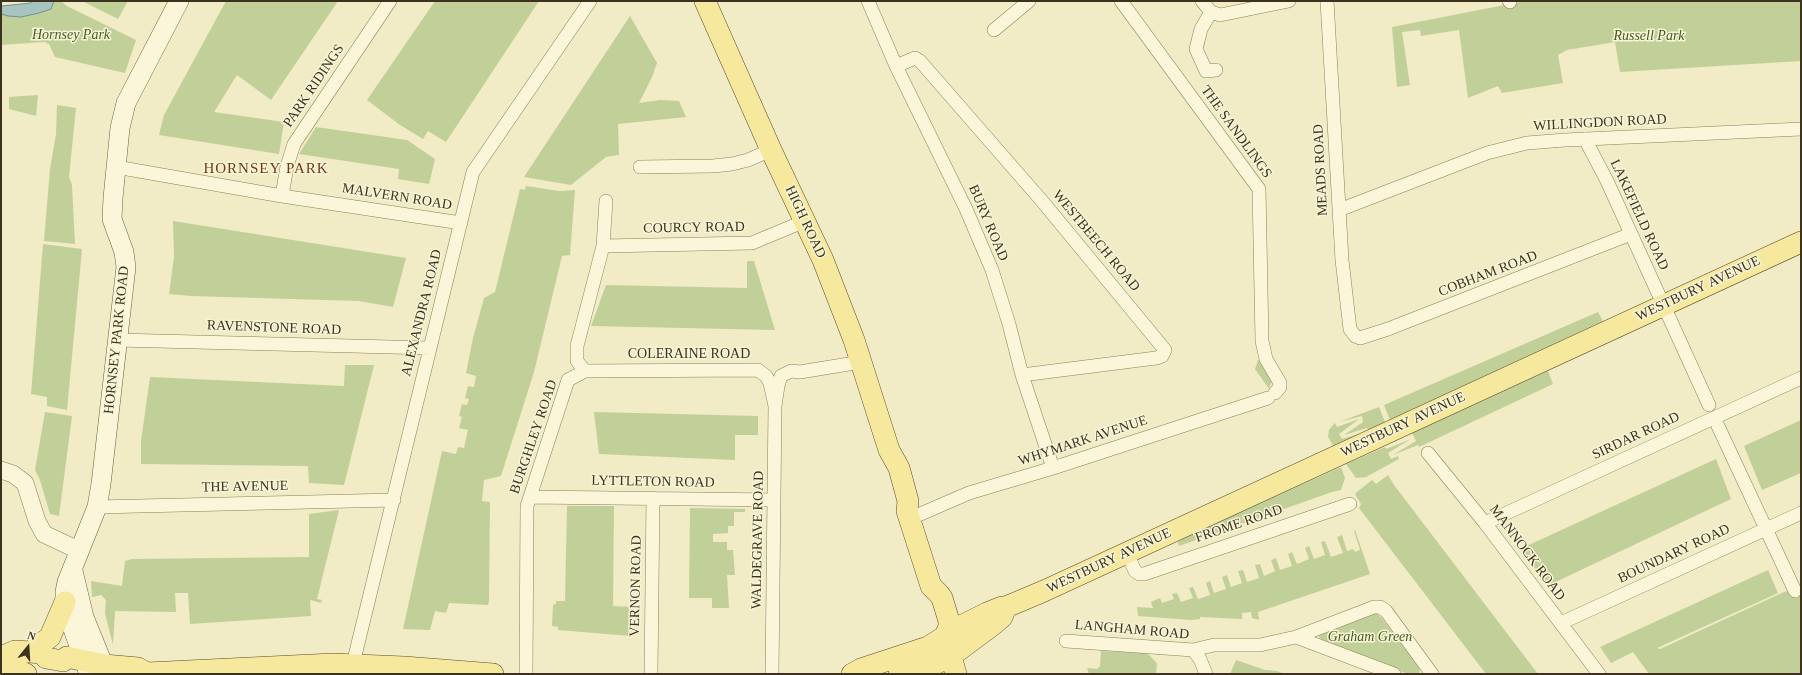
<!DOCTYPE html>
<style>
body{margin:0}
#map{position:relative;width:1802px;height:675px;overflow:hidden;background:#f1ebc6;font-family:Georgia,serif}
canvas{display:block}
.frame{position:absolute;inset:0;border:2px solid #3d321f;pointer-events:none}
.north{position:absolute;left:8px;top:627px;width:40px;height:40px;-webkit-text-stroke:3px #f8f4d6;paint-order:stroke;rotate:18deg;font-size:11px;font-weight:700;line-height:16px;text-align:center;color:#3d321f}
.north::after{content:'';display:block;margin:auto;width:14px;height:18px;background:#3d321f;clip-path:polygon(50% 0,100% 100%,50% 72%,0 100%)}
</style>
<div id="map">
<canvas width="1802" height="675"></canvas>
<div class="frame"></div>
<div class="north">N</div>
</div>
<script>
const g = document.querySelector('canvas').getContext('2d');
g.lineJoin = 'round';
function fill(path, color) { g.fillStyle = color; g.fill(path, 'evenodd'); }
const poly = rows => new Path2D(rows.map(r => 'M' + r).join(''));
function strokePath(path, color, width, dash) { g.strokeStyle = color; g.lineWidth = width; g.lineCap = dash ? 'butt' : 'round'; g.setLineDash(dash || []); g.stroke(path); }
function drawText(font, color, halo, rows, align = 'center') {
  g.font = font + ' Georgia,serif'; g.lineWidth = 3; g.setLineDash([]); g.textBaseline = 'middle'; g.strokeStyle = halo; g.fillStyle = color; for (const [text, x, y, turn = 0] of rows) {
    g.save(); g.translate(x, y); g.rotate((+turn || 0) * Math.PI / 180); g.textAlign = isNaN(turn) ? turn : align; if (halo) g.strokeText(text, 0, 0); g.fillText(text, 0, 0); g.restore();
  }
}
fill(poly([
 [54,1,61,1,67,6,136,40,125,73,55,57,49,44,44,42,1,45,1,14,51,8],
 [82,1,128,1,118,19],
 [226,1,338,1,271,100,237,75,214,112,284,122,279,154,159,135,164,115],
 [435,1,539,1,446,142,428,131,423,139,400,125,367,100],
 [1525,1,1801,1,1801,61,1620,72,1615,42,1567,50,1558,55,1563,83,1502,93,1498,86,1468,98,1459,30,1421,36,1420,30,1402,32,1410,85,1397,87,1392,27],
 [630,16,657,63,652,77,639,103,660,100,679,101,686,117,618,124,619,155,606,157,571,185,524,177],
 [38,95,36,116,9,109,9,97],
 [57,105,76,108,69,177,72,185,75,244,44,241,50,169,56,134],
 [316,127,407,140,435,159,429,184,398,179,399,169,299,154],
 [526,186,559,191,575,190,570,255,562,256,534,372,501,476,484,480,482,501,490,502,489,601,488,605,449,603,446,613,435,611,430,630,403,629,442,451,456,454,458,447,464,448,465,443,468,430,459,428,462,417,459,416,462,404,467,405,469,399,465,398,468,386,474,387,476,376,466,373,473,338,484,298,495,292,520,189,525,190],
 [173,221,406,258,393,307,359,301,191,296,169,294,174,257],
 [43,244,82,249,67,410,47,406,47,397,31,394],
 [747,261,754,261,775,330,591,326,606,285,747,288],
 [1598,312,1603,321,1390,420,1384,405],
 [1258,360,1261,361,1273,378,1269,389,1255,369],
 [345,365,374,365,344,485,309,483,308,466,141,464,141,441,150,377,344,386],
 [1548,371,1553,384,1419,447,1418,445,1393,455,1416,441,1412,433],
 [1379,407,1385,422,1368,430,1367,428,1344,435,1363,422,1362,416,1339,422],
 [45,412,72,416,59,516,50,514,40,480,35,470],
 [594,412,758,416,758,435,735,435,735,460,599,454],
 [1359,419,1339,434,1342,439,1365,432,1334,447,1328,437,1329,430,1332,426,1335,423,1337,427],
 [1801,420,1801,473,1762,490,1744,446],
 [1411,439,1388,453,1391,459,1398,456,1399,459,1366,477,1356,478,1346,464,1385,447,1386,449],
 [1716,459,1731,499,1547,586,1520,549],
 [1341,467,1345,478,1341,490,1332,492,1179,546,1178,542,1189,535],
 [1388,475,1394,485,1538,674,1486,674,1359,508,1361,504,1355,494,1357,492,1372,480,1376,484],
 [567,506,614,506,613,606,633,607,631,636,558,630,558,627,552,626,553,605,556,604,556,601,565,601],
 [690,508,745,509,745,512,734,512,734,526,728,526,728,533,713,534,713,542,727,542,727,550,733,550,735,575,727,575,729,608,712,608,712,598,689,598],
 [339,510,317,599,322,600,321,603,310,600,311,616,190,624,188,593,175,593,176,612,115,611,113,645,105,613,106,600,101,595,92,597,91,581,122,586,125,561,132,559,309,557,309,514],
 [1355,530,1370,574,1258,612,1259,620,1252,618,1251,612,1242,613,1242,619,1240,619,1200,617,1200,619,1191,620,1138,616,1137,607,1153,608,1151,602,1160,598,1162,603,1174,599,1172,594,1177,593,1181,602,1193,598,1189,588,1193,587,1198,599,1210,595,1206,583,1210,581,1214,593,1226,589,1222,577,1227,575,1231,587,1242,583,1238,571,1243,570,1247,582,1259,578,1255,565,1260,564,1264,576,1275,571,1271,560,1276,558,1280,570,1292,566,1288,554,1292,552,1297,564,1309,559,1305,548,1309,546,1314,559,1325,555,1321,542,1325,541,1331,557,1343,553,1337,537,1342,535,1347,551,1353,549,1355,552,1360,550,1354,531],
 [1768,570,1778,593,1657,648,1660,649,1784,592,1801,587,1801,674,1649,674,1633,652,1611,663,1600,647],
 [1373,614,1378,614,1383,620,1420,668,1419,674,1408,674,1321,639,1319,637,1319,634],
 [1101,651,1147,653,1157,663,1156,674,1089,674,1087,668,1097,669,1100,666],
 [1236,660,1265,670,1277,671,1285,674,1230,674]
]), '#c1d099');
const water = poly([
 [31,1,54,1,51,9,39,13,21,17,8,16,1,14,1,6,31,3,31,1]
]);
fill(water, '#a8c4c1');
strokePath(water, '#6d9490', 1);
const minor = poly([
 [868,1,896,66,966,209,992,270,1009,324,1022,375,1053,468],
 [1121,1,1259,189,1262,341,1266,359,1280,383,1280,387,1275,393],
 [1202,1,1211,12,1220,15,1289,1],
 [1327,1,1342,260,1350,329,1355,336,1360,338,1388,329,1631,234],
 [1509,1,1510,2],
 [1211,12,1201,29,1196,49,1206,71,1216,70],
 [994,30,1029,1],
 [896,66,915,58,920,61,1042,201,1165,350,1162,356,1156,358,1022,375],
 [1585,139,1607,181,1709,405],
 [116,167,282,196,461,223],
 [640,167,713,166,732,164,748,160,771,150],
 [282,196,287,166,294,144,390,1],
 [1339,210,1487,153,1527,143,1565,140,1801,129],
 [603,246,752,243,805,221],
 [118,340,430,348],
 [585,371,577,361,577,346,603,246,606,201],
 [1718,426,1795,591],
 [1428,453,1485,523,1599,674],
 [531,497,774,500],
 [97,507,394,500],
 [909,519,969,493,1053,468,1268,398],
 [1485,523,1801,378],
 [1127,553,1135,571,1139,574,1144,574,1350,504],
 [1561,623,1801,513],
 [1296,637,1394,674],
 [1066,641,1193,650,1200,659,1206,674],
 [1193,650,1214,645,1260,645,1296,637,1374,607,1380,607,1386,611,1432,674],
 [353,664,473,172,590,1],
 [526,674,527,506,568,380,585,371,758,370,766,376,770,383,775,406],
 [651,674,653,498],
 [772,674,775,406,778,386,781,376,791,371,800,372,861,362]
]);
const tertiary = poly([
 [1,470,13,474,25,483,37,521,44,534,80,551]
]);
const secondary = poly([
 [73,571,84,617,107,674],
 [89,674,71,623,65,602,65,592,67,582,97,507,101,484,126,267,124,252,112,219,113,198,120,128,126,103,179,1]
]);
const primary = poly([
 [705,1,771,150,823,260,854,340,889,450,899,468,908,501,907,511,931,586,939,594,942,598,949,621,949,627,945,636],
 [947,643,956,674],
 [30,652,50,637,65,602],
 [1,657,15,651,30,652,42,653,46,658,63,661,67,657,104,665,138,668,147,673,333,664,404,667,493,674],
 [1,662,26,674],
 [852,674,861,669,928,647,963,625,987,613,1002,607,1006,607,1044,591,1801,242],
 [899,674,931,666,951,656,994,624,1002,617,1006,607]
]);
strokePath(minor, '#8e7e5a', 14);
strokePath(tertiary, '#8e7e5a', 18);
strokePath(secondary, '#705f3d', 20);
strokePath(primary, '#5c4b2e', 22);
strokePath(minor, '#fbf6da', 13);
strokePath(tertiary, '#fbf6da', 17);
strokePath(secondary, '#fbf6da', 19);
strokePath(primary, '#f6e89d', 21);
drawText('italic 14px', '#445b24', '#f8f4d6', [
 ["Hornsey Park",71,35],
 ["Russell Park",1649,36],
 ["Graham Green",1370,637]
]);
drawText('14px', '#3d321f', '#f8f4d6', [
 ["PARK RIDINGS",314,86,-56],
 ["WILLINGDON ROAD",1600,123,-3],
 ["THE SANDLINGS",1236,132,54],
 ["MEADS ROAD",1321,170,-93],
 ["MALVERN ROAD",397,197,9],
 ["LAKEFIELD ROAD",1639,215,65],
 ["HIGH ROAD",805,222,65],
 ["BURY ROAD",988,223,67],
 ["COURCY ROAD",694,228,-1],
 ["WESTBEECH ROAD",1096,241,50],
 ["COBHAM ROAD",1488,274,-21],
 ["WESTBURY AVENUE",1698,289,-25],
 ["ALEXANDRA ROAD",422,313,-76],
 ["RAVENSTONE ROAD",274,328,2],
 ["HORNSEY PARK ROAD",117,340,-84],
 ["COLERAINE ROAD",689,354],
 ["WESTBURY AVENUE",1403,425,-25],
 ["SIRDAR ROAD",1636,436,-25],
 ["BURGHLEY ROAD",534,437,-71],
 ["WHYMARK AVENUE",1083,441,-18],
 ["LYTTLETON ROAD",653,482,1],
 ["THE AVENUE",245,487,-1],
 ["FROME ROAD",1239,524,-19],
 ["WALDEGRAVE ROAD",758,540,-89],
 ["MANNOCK ROAD",1527,553,53],
 ["BOUNDARY ROAD",1674,554,-25],
 ["WESTBURY AVENUE",1109,561,-25],
 ["VERNON ROAD",636,586,-89],
 ["LANGHAM ROAD",1132,630,5]
]);
g.letterSpacing = '1px';
drawText('15px', '#6d391b', '#f8f4d6', [
 ["HORNSEY PARK",266,169]
]);
g.letterSpacing = '0px';
</script>
